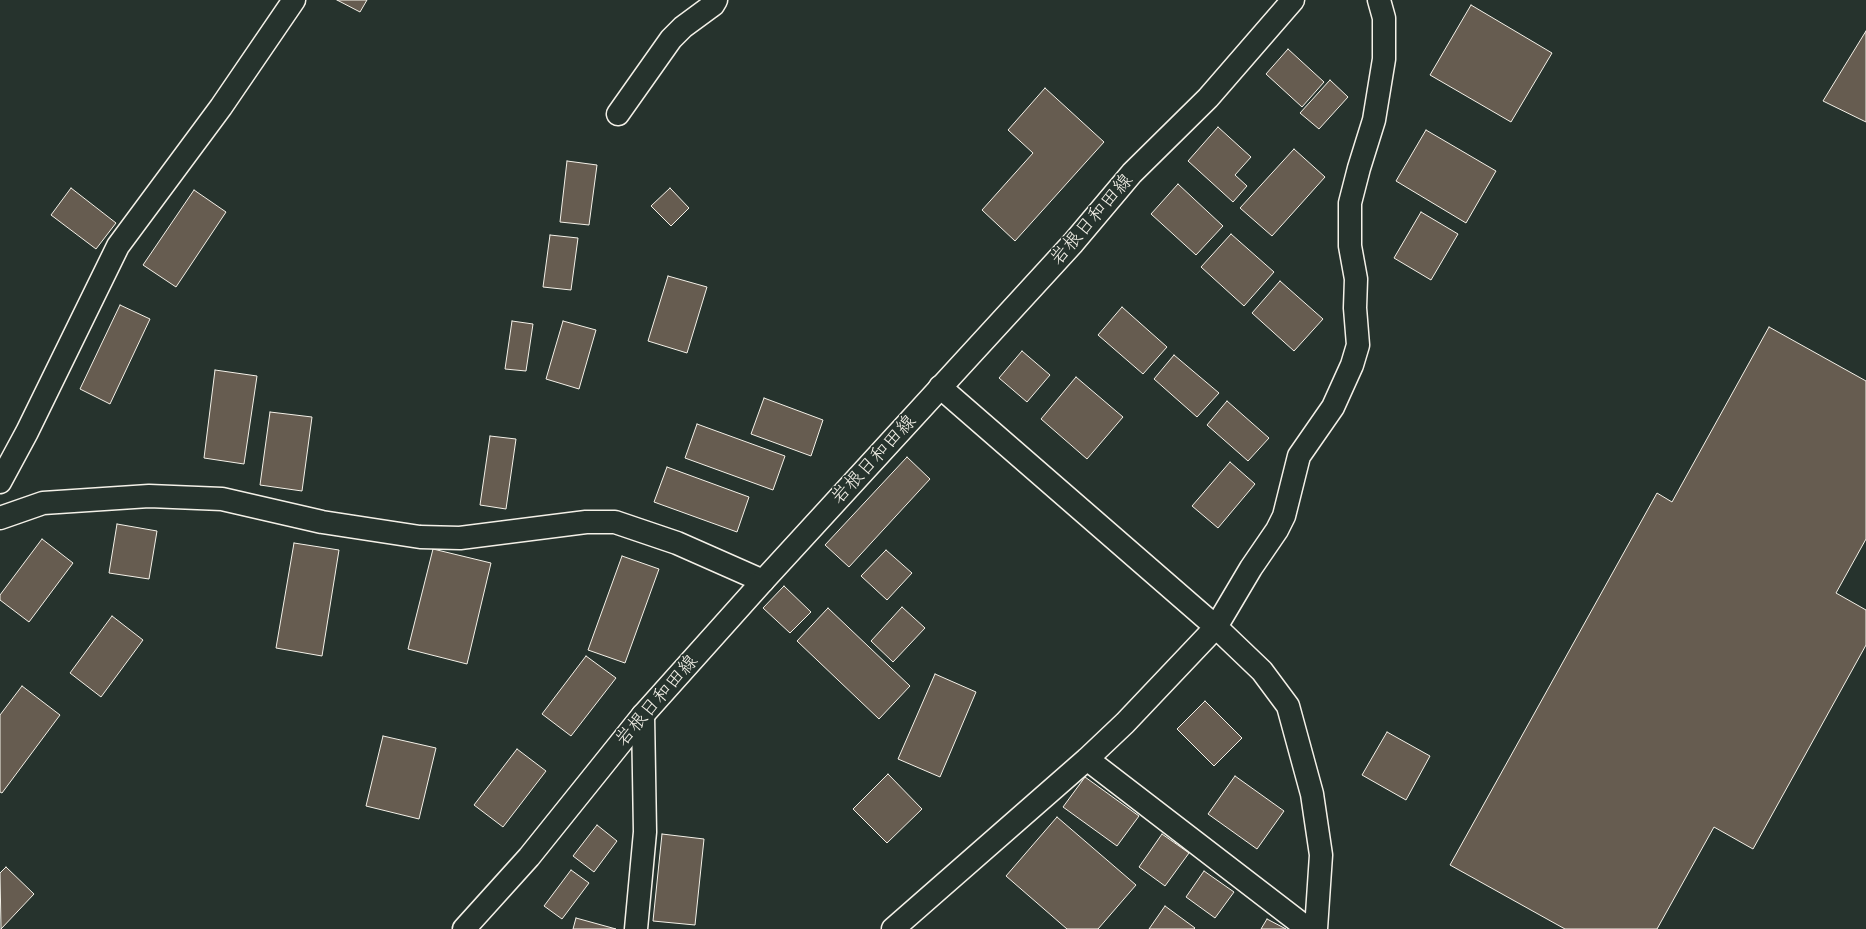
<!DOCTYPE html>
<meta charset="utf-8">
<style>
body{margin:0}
canvas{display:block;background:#26332d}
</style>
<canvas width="1866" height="929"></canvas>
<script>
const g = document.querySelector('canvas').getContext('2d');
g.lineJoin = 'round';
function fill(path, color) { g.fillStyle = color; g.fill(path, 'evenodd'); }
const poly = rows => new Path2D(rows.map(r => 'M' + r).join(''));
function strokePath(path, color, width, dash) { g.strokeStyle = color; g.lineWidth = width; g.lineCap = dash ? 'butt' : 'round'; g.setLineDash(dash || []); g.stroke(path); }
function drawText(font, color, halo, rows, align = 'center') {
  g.font = font + ' Caveat,"Klee One",sans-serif'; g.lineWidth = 3.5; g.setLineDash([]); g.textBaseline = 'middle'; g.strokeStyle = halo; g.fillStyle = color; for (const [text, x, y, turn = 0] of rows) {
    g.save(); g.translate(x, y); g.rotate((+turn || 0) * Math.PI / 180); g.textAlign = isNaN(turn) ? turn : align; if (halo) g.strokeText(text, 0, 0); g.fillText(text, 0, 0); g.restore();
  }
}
const building = poly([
 [337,0,367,0,360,12,337,0],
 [1471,5,1552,53,1511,122,1430,75,1471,5],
 [1866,31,1866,122,1823,101,1866,31],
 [1288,49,1324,82,1302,107,1266,74,1288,49],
 [1330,80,1348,97,1319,129,1300,113,1330,80],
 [1045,88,1104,142,1015,241,982,210,1033,153,1008,130,1045,88],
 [1218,127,1251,157,1235,175,1247,186,1233,202,1188,161,1218,127],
 [1426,130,1496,171,1466,223,1396,181,1426,130],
 [1294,149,1325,177,1272,236,1240,208,1294,149],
 [567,161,597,165,589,225,560,222,567,161],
 [1178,184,1223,226,1196,255,1151,214,1178,184],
 [71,188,116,223,96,249,51,215,71,188],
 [670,188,689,208,671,226,651,206,670,188],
 [194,190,226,212,176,287,143,265,194,190],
 [1421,212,1458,234,1431,280,1394,258,1421,212],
 [1231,234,1274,272,1244,306,1201,267,1231,234],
 [550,235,578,238,571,290,543,287,550,235],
 [668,276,707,287,687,353,648,341,668,276],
 [1280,281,1323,319,1294,351,1252,313,1280,281],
 [120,305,150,319,110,404,80,389,120,305],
 [1122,307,1167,347,1143,374,1098,335,1122,307],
 [512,321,533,324,526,371,505,369,512,321],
 [563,321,596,330,579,389,546,379,563,321],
 [1769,327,1866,381,1866,539,1836,593,1866,610,1866,645,1753,849,1714,827,1657,929,1565,929,1450,865,1657,493,1672,502,1769,327],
 [1022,351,1050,375,1027,402,999,378,1022,351],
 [1174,355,1219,393,1197,417,1154,379,1174,355],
 [215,370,257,376,244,464,204,458,215,370],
 [1076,377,1123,417,1087,459,1041,419,1076,377],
 [764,398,823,420,811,456,751,434,764,398],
 [1227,401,1269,438,1248,461,1207,425,1227,401],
 [270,412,312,417,302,491,260,485,270,412],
 [697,424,785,456,773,490,685,458,697,424],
 [490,436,516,439,506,509,480,505,490,436],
 [907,457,930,479,849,567,825,545,907,457],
 [1230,462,1255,484,1218,528,1192,506,1230,462],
 [667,467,749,497,737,532,654,502,667,467],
 [117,524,157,531,149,579,109,573,117,524],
 [42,539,73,563,29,622,0,600,0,595,42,539],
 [294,543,339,550,322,656,276,648,294,543],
 [433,549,491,563,467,664,408,649,433,549],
 [886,550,912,573,887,600,861,576,886,550],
 [622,556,659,569,625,663,588,650,622,556],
 [784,586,811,612,790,633,763,608,784,586],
 [902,607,925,628,893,662,871,641,902,607],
 [828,608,910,686,879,719,797,641,828,608],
 [112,616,143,640,101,697,70,673,112,616],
 [586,656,616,678,571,736,542,714,586,656],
 [935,674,976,692,940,777,898,759,935,674],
 [22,686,60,715,2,793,0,792,0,715,22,686],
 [1205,701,1242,738,1214,766,1177,729,1205,701],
 [1387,732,1430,756,1406,800,1362,775,1387,732],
 [383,736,436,748,419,819,366,806,383,736],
 [517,749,546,771,503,827,474,805,517,749],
 [888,774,922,809,887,843,853,809,888,774],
 [1235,776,1284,811,1257,849,1208,814,1235,776],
 [1085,777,1139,816,1117,846,1063,807,1085,777],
 [1057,817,1136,885,1098,929,1067,929,1006,876,1057,817],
 [597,825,617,841,594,872,573,856,597,825],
 [662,834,704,839,695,925,653,921,662,834],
 [1162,834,1189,853,1165,886,1139,867,1162,834],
 [6,867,34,894,1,929,0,873,6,867],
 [571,870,589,883,562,919,544,906,571,870],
 [1204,871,1234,892,1215,918,1186,897,1204,871],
 [1165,906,1195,928,1194,929,1149,929,1165,906],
 [576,918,616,929,573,929,576,918],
 [1267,919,1286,929,1261,929,1267,919]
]);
fill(building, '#665c50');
strokePath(building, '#f4f1e8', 1);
const minor = poly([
 [618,114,671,39,683,27,713,5,716,0],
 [940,387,1216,627,1262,671,1288,706,1312,794,1321,855,1316,929],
 [0,482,27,432,118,246,221,107,294,0],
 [0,518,43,503,149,496,222,499,322,522,420,537,460,538,586,522,615,522,677,543,763,581],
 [1087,759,1308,929],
 [636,929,645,832,643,715],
 [893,929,1087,759,1125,723,1216,627,1251,568,1277,530,1284,516,1299,456,1333,407,1352,365,1358,345,1355,308,1356,279,1350,246,1350,203,1359,168,1374,120,1384,59,1384,18,1379,0]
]);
const secondary = poly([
 [464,929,529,857,643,715,763,581,1073,243,1132,173,1208,98,1293,0]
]);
strokePath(minor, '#f4f1e8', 25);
strokePath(secondary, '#f4f1e8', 25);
strokePath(minor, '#26332d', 22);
strokePath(secondary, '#26332d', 22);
drawText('19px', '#f4f1e8', '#26332d', [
 ["岩根日和田線",1092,220,-49],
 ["岩根日和田線",874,460,-47],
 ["岩根日和田線",657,701,-49]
]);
</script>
